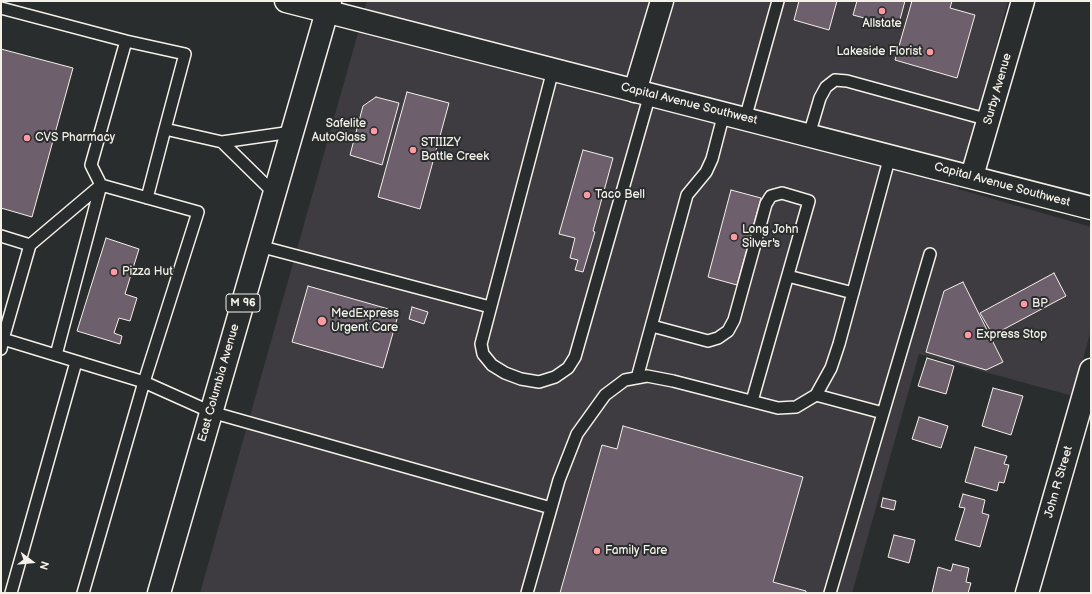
<!DOCTYPE html>
<style>
body{margin:0}
#map{position:relative;width:1092px;height:594px;overflow:hidden;background:#2a2d2e;font-family:"Balsamiq Sans",sans-serif}
canvas{display:block}
.frame{position:absolute;inset:0;border:2px solid #f4f1e8;pointer-events:none}
.north{position:absolute;left:12px;top:542px;width:40px;height:40px;-webkit-text-stroke:3px #2a2d2e;paint-order:stroke;rotate:106deg;font-size:11px;font-weight:700;line-height:16px;text-align:center;color:#f4f1e8}
.north::after{content:'';display:block;margin:auto;width:14px;height:18px;background:#f4f1e8;clip-path:polygon(50% 0,100% 100%,50% 72%,0 100%)}
</style>
<div id="map">
<canvas width="1092" height="594"></canvas>
<div class="frame"></div>
<div class="north">N</div>
</div>
<script>
const g = document.querySelector('canvas').getContext('2d');
g.lineJoin = 'round';
function fill(path, color) { g.fillStyle = color; g.fill(path, 'evenodd'); }
const poly = rows => new Path2D(rows.map(r => 'M' + r).join(''));
function strokePath(path, color, width, dash) { g.strokeStyle = color; g.lineWidth = width; g.lineCap = dash ? 'butt' : 'round'; g.setLineDash(dash || []); g.stroke(path); }
function drawText(font, color, halo, rows, align = 'center') {
  g.font = font + ' "Balsamiq Sans",sans-serif'; g.lineWidth = 4; g.setLineDash([]); g.textBaseline = 'middle'; g.strokeStyle = halo; g.fillStyle = color; for (const [text, x, y, turn = 0] of rows) {
    g.save(); g.translate(x, y); g.rotate((+turn || 0) * Math.PI / 180); g.textAlign = isNaN(turn) ? turn : align; if (halo) g.strokeText(text, 0, 0); g.fillText(text, 0, 0); g.restore();
  }
}
fill(poly([
 [367,1,1008,1,958,189,1091,227,1091,330,1073,396,919,354,852,593,200,593]
]), '#3e3c41');
const building = poly([
 [799,1,837,1,829,30,794,20,799,1],
 [857,1,905,1,898,27,853,15,857,1],
 [912,1,952,1,950,8,975,15,957,78,895,60,912,1],
 [1,49,73,68,32,217,1,208,1,49],
 [407,92,449,103,420,209,378,197,407,92],
 [376,97,399,103,382,165,350,155,363,106,376,97],
 [583,150,613,158,593,231,595,232,583,272,575,270,578,260,570,258,575,238,559,234,583,150],
 [731,190,761,198,737,285,708,277,731,190],
 [106,238,139,249,125,294,137,298,130,321,119,318,114,333,122,336,120,344,77,331,106,238],
 [1054,273,1066,296,993,335,980,313,1054,273],
 [963,282,1003,362,986,370,926,352,944,291,963,282],
 [308,286,399,312,383,368,292,342,308,286],
 [412,307,428,312,424,324,409,319,412,307],
 [927,358,954,366,946,394,918,386,927,358],
 [993,388,1023,396,1011,435,982,426,993,388],
 [919,417,948,426,941,448,912,439,919,417],
 [623,426,803,477,773,582,806,591,806,593,560,593,602,445,617,449,623,426],
 [975,447,1007,456,1004,464,1009,465,1004,483,999,482,997,491,965,482,975,447],
 [963,494,985,500,982,513,989,515,980,547,955,540,965,508,959,507,963,494],
 [883,498,896,501,894,510,881,507,883,498],
 [894,535,915,540,909,563,888,557,894,535],
 [953,564,969,568,966,582,971,583,968,593,932,593,938,567,951,571,953,564]
]);
fill(building, '#6d5f6c');
strokePath(building, '#f4f1e8', 1);
const lane = poly([
 [1,8,126,41],
 [553,70,481,344,483,354,492,365,505,373,521,379,539,382,555,377,568,368,575,357,650,94],
 [745,119,778,1],
 [809,135,820,98,826,87,835,80,847,81,989,120],
 [222,142,274,193],
 [147,198,165,129],
 [1,236,30,245,101,185],
 [259,246,490,307],
 [788,276,853,293],
 [652,326,708,341,718,338,728,331,734,320,766,204,771,196,782,193,809,201,752,401],
 [1,339,3,339,30,245],
 [1,349,3,339,144,382,211,412,551,508],
 [56,355,101,185,91,165,126,41,185,54,165,129,222,142,292,132],
 [637,378,687,195,706,172,712,159,724,113],
 [816,395,883,413],
 [11,593,76,362],
 [83,593,144,382,198,212,101,185],
 [527,593,559,480,577,434,605,395,625,380,647,376,673,381,778,408,796,407,816,395,831,368,839,344,890,156],
 [830,593,930,254]
]);
const street = poly([
 [635,91,662,1],
 [972,176,1023,1],
 [1027,593,1091,370]
]);
const secondary = poly([
 [286,1,1091,208]
]);
const primary = poly([
 [159,593,330,1]
]);
strokePath(lane, '#f4f1e8', 14);
strokePath(street, '#f4f1e8', 25);
strokePath(secondary, '#f4f1e8', 25);
strokePath(primary, '#f4f1e8', 25);
strokePath(lane, '#2a2d2e', 11);
strokePath(street, '#2a2d2e', 22);
strokePath(secondary, '#2a2d2e', 22);
strokePath(primary, '#2a2d2e', 22);
for (const [x, y, r, color] of [
 [882,11,4,"#ff9aa2"],
 [930,52,4,"#ff9aa2"],
 [374,131,4,"#ff9aa2"],
 [27,138,4,"#ff9aa2"],
 [413,150,4,"#ff9aa2"],
 [587,195,4,"#ff9aa2"],
 [734,237,4,"#ff9aa2"],
 [114,272,4,"#ff9aa2"],
 [1024,304,4,"#ff9aa2"],
 [322,321,5,"#ff9aa2"],
 [968,335,4,"#ff9aa2"],
 [597,551,4,"#ff9aa2"]
]) { const dot = new Path2D(); dot.arc(x, y, r, 0, 2 * Math.PI); g.fillStyle = color; g.fill(dot); strokePath(dot, '#2a2d2e', 1.5); }
for (const [x, y, w] of [
 [243,303,34]
]) { const box = new Path2D(); box.roundRect(x - w / 2, y - 9, w, 18, 3); g.fillStyle = '#2a2d2e'; g.fill(box); strokePath(box, '#f4f1e8', 1); }
drawText('bold 11px', '#f4f1e8', null, [
 ["M 96",243,303]
]);
drawText('12px', '#f4f1e8', '#2a2d2e', [
 ["Allstate",882,24,"center"],
 ["Lakeside Florist",922,52,"right"],
 ["Safelite",366,124,"right"],
 ["AutoGlass",366,138,"right"],
 ["CVS Pharmacy",35,138],
 ["STIIIZY",421,143],
 ["Battle Creek",421,157],
 ["Taco Bell",595,195],
 ["Long John",742,230],
 ["Silver's",742,244],
 ["Pizza Hut",122,272],
 ["BP",1032,304],
 ["MedExpress",331,314],
 ["Urgent Care",331,328],
 ["Express Stop",976,335],
 ["Family Fare",605,551]
], 'left');
drawText('12px', '#f4f1e8', '#2a2d2e', [
 ["Surby Avenue",998,89,-74],
 ["Capital Avenue Southwest",689,104,14],
 ["Capital Avenue Southwest",1002,185,15],
 ["East Columbia Avenue",219,383,-74],
 ["John R Street",1059,482,-74]
]);
</script>
